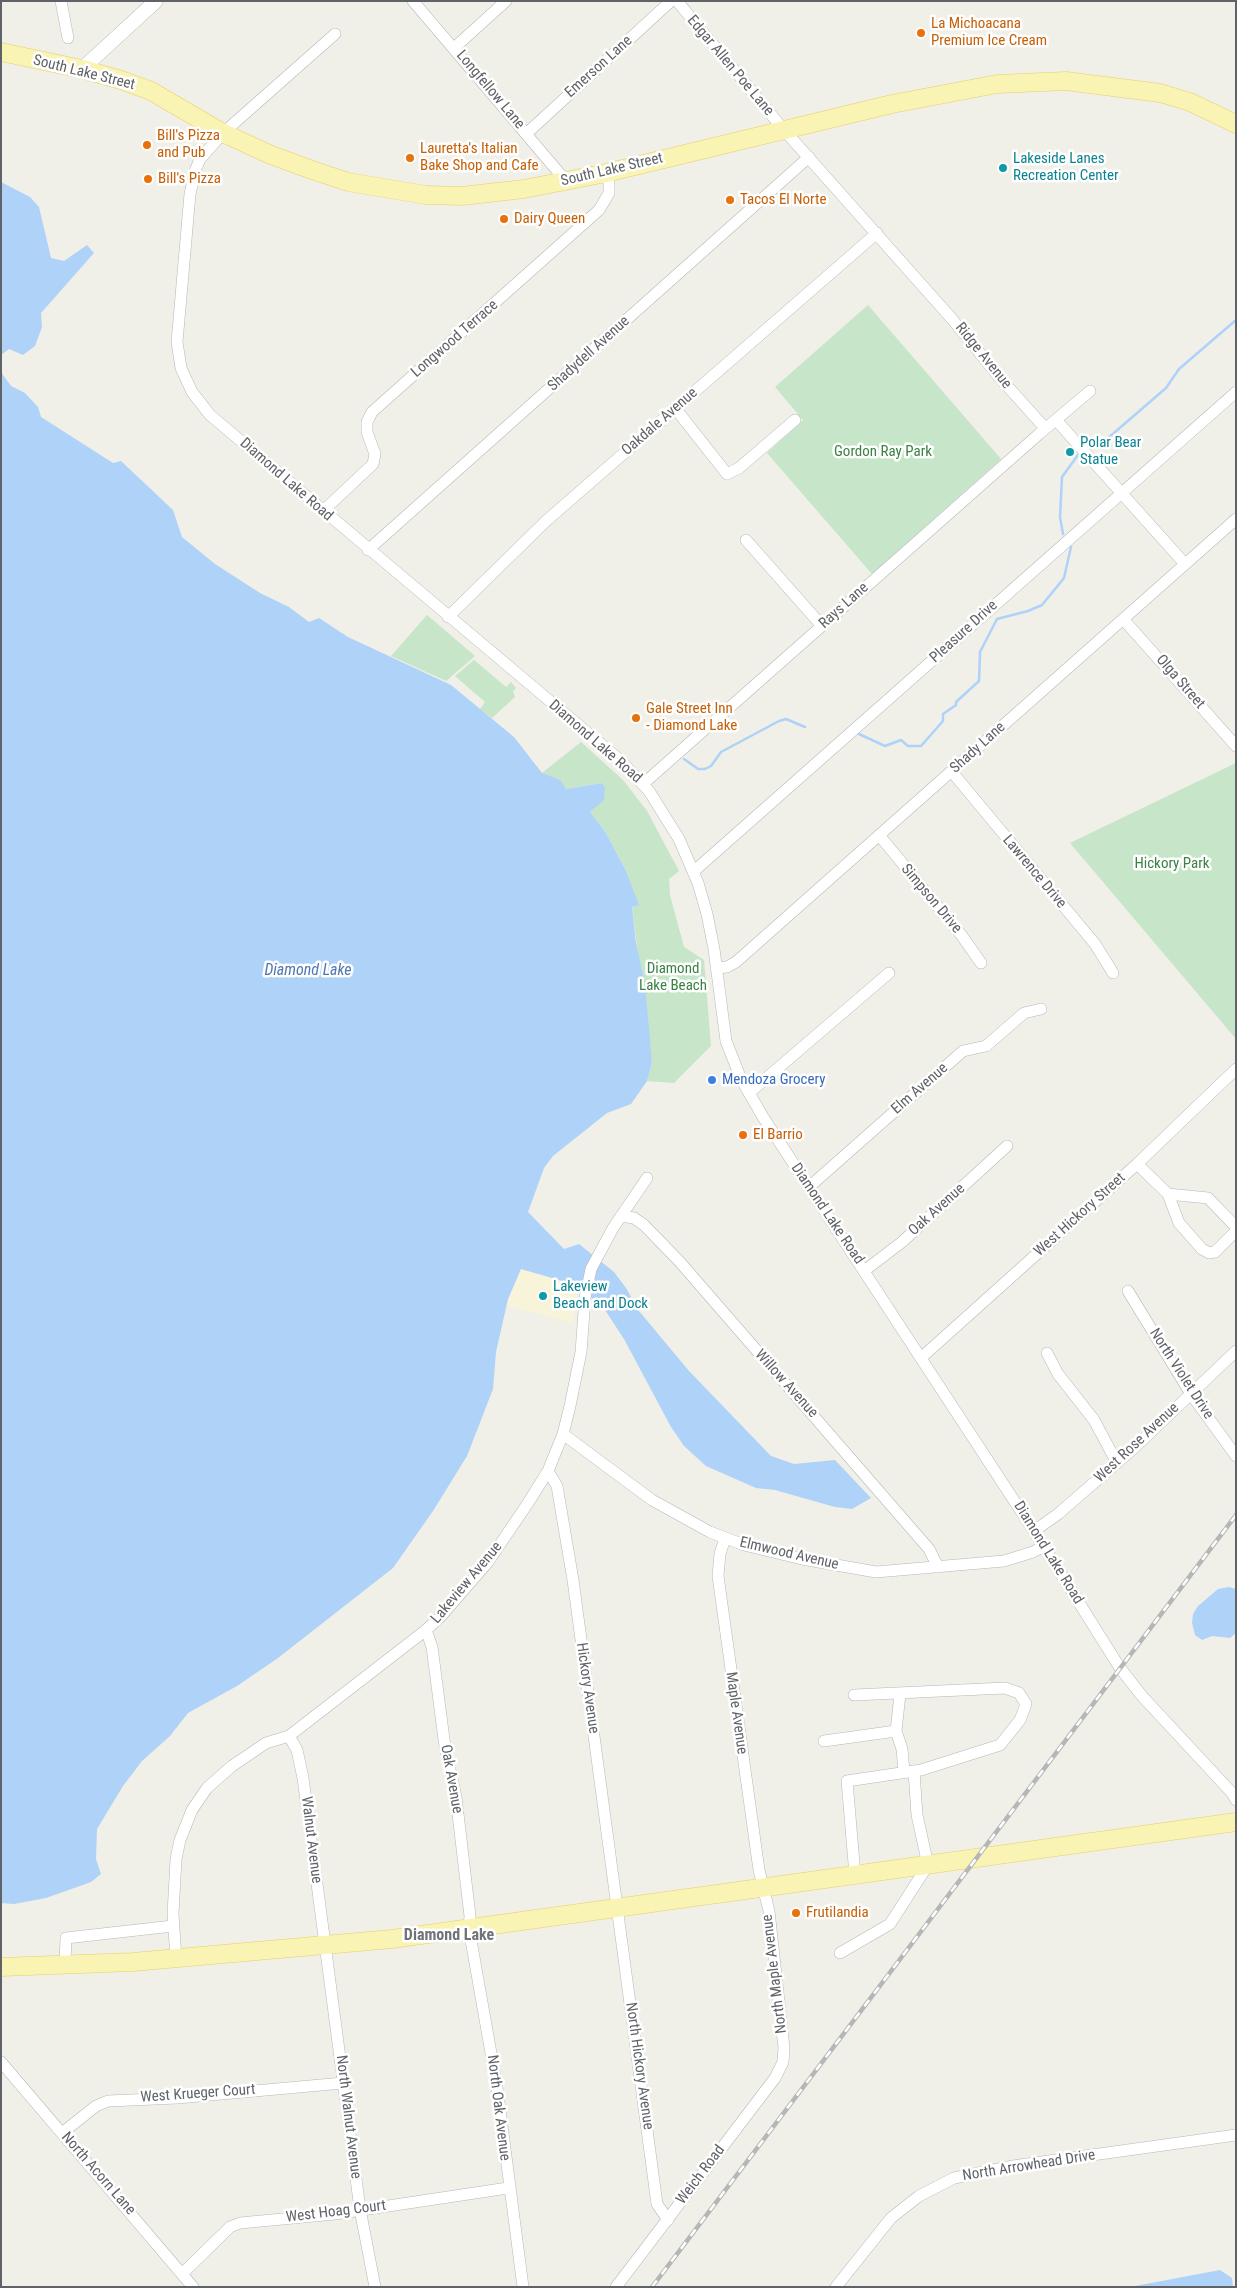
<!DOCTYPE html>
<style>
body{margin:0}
#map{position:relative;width:1237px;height:2288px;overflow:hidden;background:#f0efe8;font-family:"Roboto Condensed",sans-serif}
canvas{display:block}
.frame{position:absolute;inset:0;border:2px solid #5f6266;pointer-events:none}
</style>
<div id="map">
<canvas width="1237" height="2288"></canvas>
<div class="frame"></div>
</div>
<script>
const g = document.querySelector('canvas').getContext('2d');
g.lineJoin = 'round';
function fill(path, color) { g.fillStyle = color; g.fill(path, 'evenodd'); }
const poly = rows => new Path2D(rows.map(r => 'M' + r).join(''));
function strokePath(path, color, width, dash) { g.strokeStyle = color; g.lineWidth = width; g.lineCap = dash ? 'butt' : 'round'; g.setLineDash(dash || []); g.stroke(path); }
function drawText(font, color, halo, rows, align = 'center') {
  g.font = font + ' "Roboto Condensed",sans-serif'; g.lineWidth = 5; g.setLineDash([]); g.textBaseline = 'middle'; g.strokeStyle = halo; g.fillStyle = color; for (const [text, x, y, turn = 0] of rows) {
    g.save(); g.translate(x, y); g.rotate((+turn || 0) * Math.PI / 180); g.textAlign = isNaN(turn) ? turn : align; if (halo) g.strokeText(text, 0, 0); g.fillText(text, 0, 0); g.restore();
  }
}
fill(poly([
 [868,305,1001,459,872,574,767,453,803,420,775,387],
 [427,615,475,656,446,681,391,656],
 [474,660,506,687,511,682,516,688,513,691,515,697,492,718,480,709,485,702,455,676],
 [581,742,623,780,647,811,679,871,669,879,670,895,684,947,704,960,711,1046,674,1083,647,1081,652,1063,632,907,638,905,626,871,606,833,590,812,605,787,602,783,566,789,542,773],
 [1236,763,1236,1039,1070,843]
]), '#c6e5c9');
fill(poly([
 [521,1269,569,1283,577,1293,573,1323,506,1306]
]), '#f8f4da');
fill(poly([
 [1,182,30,197,39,207,51,258,64,261,87,245,94,253,41,313,42,327,35,346,23,355,9,349,1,355],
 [1,372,11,386,25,393,38,407,41,417,113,463,121,461,173,510,182,537,215,564,260,593,289,607,309,622,319,618,348,637,451,685,514,737,542,773,560,780,566,789,602,783,605,787,604,800,590,812,606,833,626,871,639,905,632,907,636,943,645,984,652,1063,647,1081,631,1104,607,1113,553,1156,544,1168,528,1212,564,1249,579,1244,614,1272,626,1288,639,1311,689,1371,771,1456,794,1464,835,1460,871,1498,852,1509,835,1507,775,1490,756,1488,706,1466,684,1446,671,1427,624,1339,603,1307,576,1285,521,1269,508,1299,496,1352,493,1389,467,1456,433,1511,393,1568,278,1658,237,1686,188,1713,170,1736,142,1761,123,1786,97,1829,96,1859,101,1874,91,1882,46,1898,14,1904,1,1903],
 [1229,1587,1236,1589,1236,1633,1230,1638,1212,1636,1202,1640,1195,1635,1192,1623,1193,1614,1198,1606,1218,1589],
 [1220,2270,1232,2278,1233,2287,1130,2287]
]), '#afd2f9');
strokePath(poly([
 [1088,446,1100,445,1166,388,1179,369,1236,320],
 [1063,534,1060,517,1062,477,1078,455],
 [859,734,885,746,901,740,908,746,921,746,943,721,943,714,956,705,956,702,979,681,980,652,997,619,1028,611,1042,605,1064,578,1071,547],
 [684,759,698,769,705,769,711,766,721,752,779,721,786,719,805,727]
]), '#afd2f9', 2.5);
const minor = poly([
 [61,1,68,38],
 [413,1,566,181],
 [677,1,784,130,952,319,1000,378,1045,428],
 [335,34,223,133,200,159,195,171,190,194,177,342,181,368,192,392,210,415,620,760,649,791,679,839,698,883,707,914,714,949,726,1041,741,1079,763,1117,1034,1531,1120,1668,1142,1696,1232,1793,1236,1800],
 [454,48,506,1],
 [527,133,671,1],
 [675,408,727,474,739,468,795,420],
 [1057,421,1185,564],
 [323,511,373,464,375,454,367,432,367,422,372,412,599,210,609,193,609,182,606,173],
 [746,540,822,626],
 [368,550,809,157],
 [448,617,546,521,877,233],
 [1123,619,1236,746],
 [952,772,1095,944,1113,973],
 [643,784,1039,434,1090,391],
 [879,835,962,936,981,963],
 [693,872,1236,392],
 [716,968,727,967,736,962,1236,519],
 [749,1093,889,973],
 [1137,1164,1168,1194,1179,1223,1202,1249,1209,1253,1215,1252,1236,1231],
 [809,1187,963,1051,986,1046,1024,1013,1041,1009],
 [1168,1194,1208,1198,1236,1227],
 [621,1216,634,1218,644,1225,679,1261,929,1549,938,1567],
 [864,1271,902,1242,1007,1146],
 [1128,1291,1191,1394,1236,1456],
 [1047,1353,1058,1374,1094,1420,1117,1463],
 [922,1357,1137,1164,1236,1069],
 [563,1434,652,1500,710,1532,744,1545,802,1559,876,1572,1004,1561,1033,1552,1044,1546],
 [548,1471,557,1486,573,1580,657,2204,668,2220],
 [1034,1531,1058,1514,1134,1448,1236,1351],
 [426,1630,432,1647,445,1747,456,1797,470,1916,469,1929,497,2087,523,2287],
 [854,1695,1005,1688,1019,1693,1026,1704,1020,1720,1000,1745,921,1770,847,1781,855,1875],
 [896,1731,902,1749,904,1772],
 [289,1736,297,1750,303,1778,360,2209,375,2287],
 [824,1741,896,1731,900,1694],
 [840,1953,890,1924,928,1865,917,1815,914,1771],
 [176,1959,173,1914,176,1859,180,1840,192,1810,207,1788,232,1766,266,1743,289,1736,426,1630,442,1615,488,1562,528,1503,548,1471,563,1434,570,1406,581,1352,585,1298,591,1269,613,1228,647,1178],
 [65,1964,66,1938,173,1926],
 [1,2062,193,2287],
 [62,2133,96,2106,108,2101,177,2098,343,2083],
 [182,2274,230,2227,240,2223,335,2214,508,2188],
 [616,2287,775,2078,783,2062,784,2048,769,1911,759,1870,718,1576,720,1554,725,1538],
 [836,2287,891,2218,919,2196,954,2178,1013,2166,1236,2135]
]);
const tertiary = poly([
 [82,69,156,1]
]);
const primary = poly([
 [1,52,82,69,121,80,151,91,223,133,271,155,312,170,348,182,426,195,462,196,524,189,606,173,892,104,997,84,1066,81,1160,93,1190,102,1236,124],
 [1,1967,133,1962,392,1939,1236,1822]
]);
strokePath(minor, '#b5b7bb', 12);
strokePath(tertiary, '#b5b7bb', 15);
strokePath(primary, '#e7ce69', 19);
strokePath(minor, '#fff', 11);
strokePath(tertiary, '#fff', 14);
strokePath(primary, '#f9f4b3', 18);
const rail = poly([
 [652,2287,1236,1515]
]);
strokePath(rail, '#b5b6b6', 4.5);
strokePath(rail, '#fff', 2.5, [8]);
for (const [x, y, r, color] of [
 [921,33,5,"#e8710a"],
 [147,145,5,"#e8710a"],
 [410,158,5,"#e8710a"],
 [1003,168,5,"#0f9aa8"],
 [148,179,5,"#e8710a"],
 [730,200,5,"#e8710a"],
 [504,219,5,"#e8710a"],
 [1070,452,5,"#0f9aa8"],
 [636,718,5,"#e8710a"],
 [712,1080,5,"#3f7fe0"],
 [743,1135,5,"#e8710a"],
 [543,1296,5,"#0f9aa8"],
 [796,1913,5,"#e8710a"]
]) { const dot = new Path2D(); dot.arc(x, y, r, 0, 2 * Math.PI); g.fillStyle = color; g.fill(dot); strokePath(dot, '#fff', 2); }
drawText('15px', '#c56008', '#fff', [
 ["La Michoacana",931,24],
 ["Premium Ice Cream",931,41],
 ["Bill's Pizza",157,136],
 ["and Pub",157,153],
 ["Lauretta's Italian",420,149],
 ["Bake Shop and Cafe",420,166],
 ["Bill's Pizza",158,179],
 ["Tacos El Norte",740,200],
 ["Dairy Queen",514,219],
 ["Gale Street Inn",646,709],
 ["- Diamond Lake",646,726],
 ["El Barrio",753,1135],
 ["Frutilandia",806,1913]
], 'left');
drawText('15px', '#5f6266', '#fff', [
 ["Edgar Allen Poe Lane",730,66,50],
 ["Emerson Lane",599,67,-42],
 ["South Lake Street",84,73,14],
 ["Longfellow Lane",490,90,50],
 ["South Lake Street",612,170,-13],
 ["Longwood Terrace",455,339,-41],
 ["Shadydell Avenue",589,354,-42],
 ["Ridge Avenue",983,356,51],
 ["Oakdale Avenue",660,422,-41],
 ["Diamond Lake Road",286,480,41],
 ["Rays Lane",844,606,-42],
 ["Pleasure Drive",964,632,-42],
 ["Olga Street",1180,682,49],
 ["Diamond Lake Road",595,742,41],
 ["Shady Lane",978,748,-42],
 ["Lawrence Drive",1034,872,50],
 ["Simpson Drive",931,899,50],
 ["Elm Avenue",920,1089,-41],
 ["Oak Avenue",937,1210,-42],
 ["Diamond Lake Road",827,1214,56],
 ["West Hickory Street",1080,1215,-42],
 ["North Violet Drive",1181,1374,57],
 ["Willow Avenue",786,1384,48],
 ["West Rose Avenue",1137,1443,-43],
 ["Diamond Lake Road",1048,1553,58],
 ["Elmwood Avenue",789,1554,13],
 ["Lakeview Avenue",467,1583,-50],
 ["Hickory Avenue",587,1688,82],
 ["Maple Avenue",736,1713,82],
 ["Oak Avenue",451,1779,80],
 ["Walnut Avenue",311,1840,83],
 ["North Maple Avenue",775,1974,-97],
 ["North Hickory Avenue",639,2066,82],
 ["West Krueger Court",198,2094,-4],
 ["North Oak Avenue",498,2108,83],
 ["North Walnut Avenue",348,2117,83],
 ["North Arrowhead Drive",1029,2166,-9],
 ["North Acorn Lane",98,2174,49],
 ["Weich Road",701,2175,-53],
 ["West Hoag Court",336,2212,-7]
]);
drawText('15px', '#0d838f', '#fff', [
 ["Lakeside Lanes",1013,159],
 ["Recreation Center",1013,176],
 ["Polar Bear",1080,443],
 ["Statue",1080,460],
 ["Lakeview",553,1287],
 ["Beach and Dock",553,1304]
], 'left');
drawText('15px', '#3c8144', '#fff', [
 ["Gordon Ray Park",883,452],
 ["Hickory Park",1172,864],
 ["Diamond",673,969],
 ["Lake Beach",673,986]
]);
drawText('15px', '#366cbe', '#fff', [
 ["Mendoza Grocery",722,1080]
], 'left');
drawText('italic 16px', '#4f77b2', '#fff', [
 ["Diamond Lake",308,971]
]);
drawText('bold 16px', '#707378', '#fff', [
 ["Diamond Lake",449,1936]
]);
</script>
